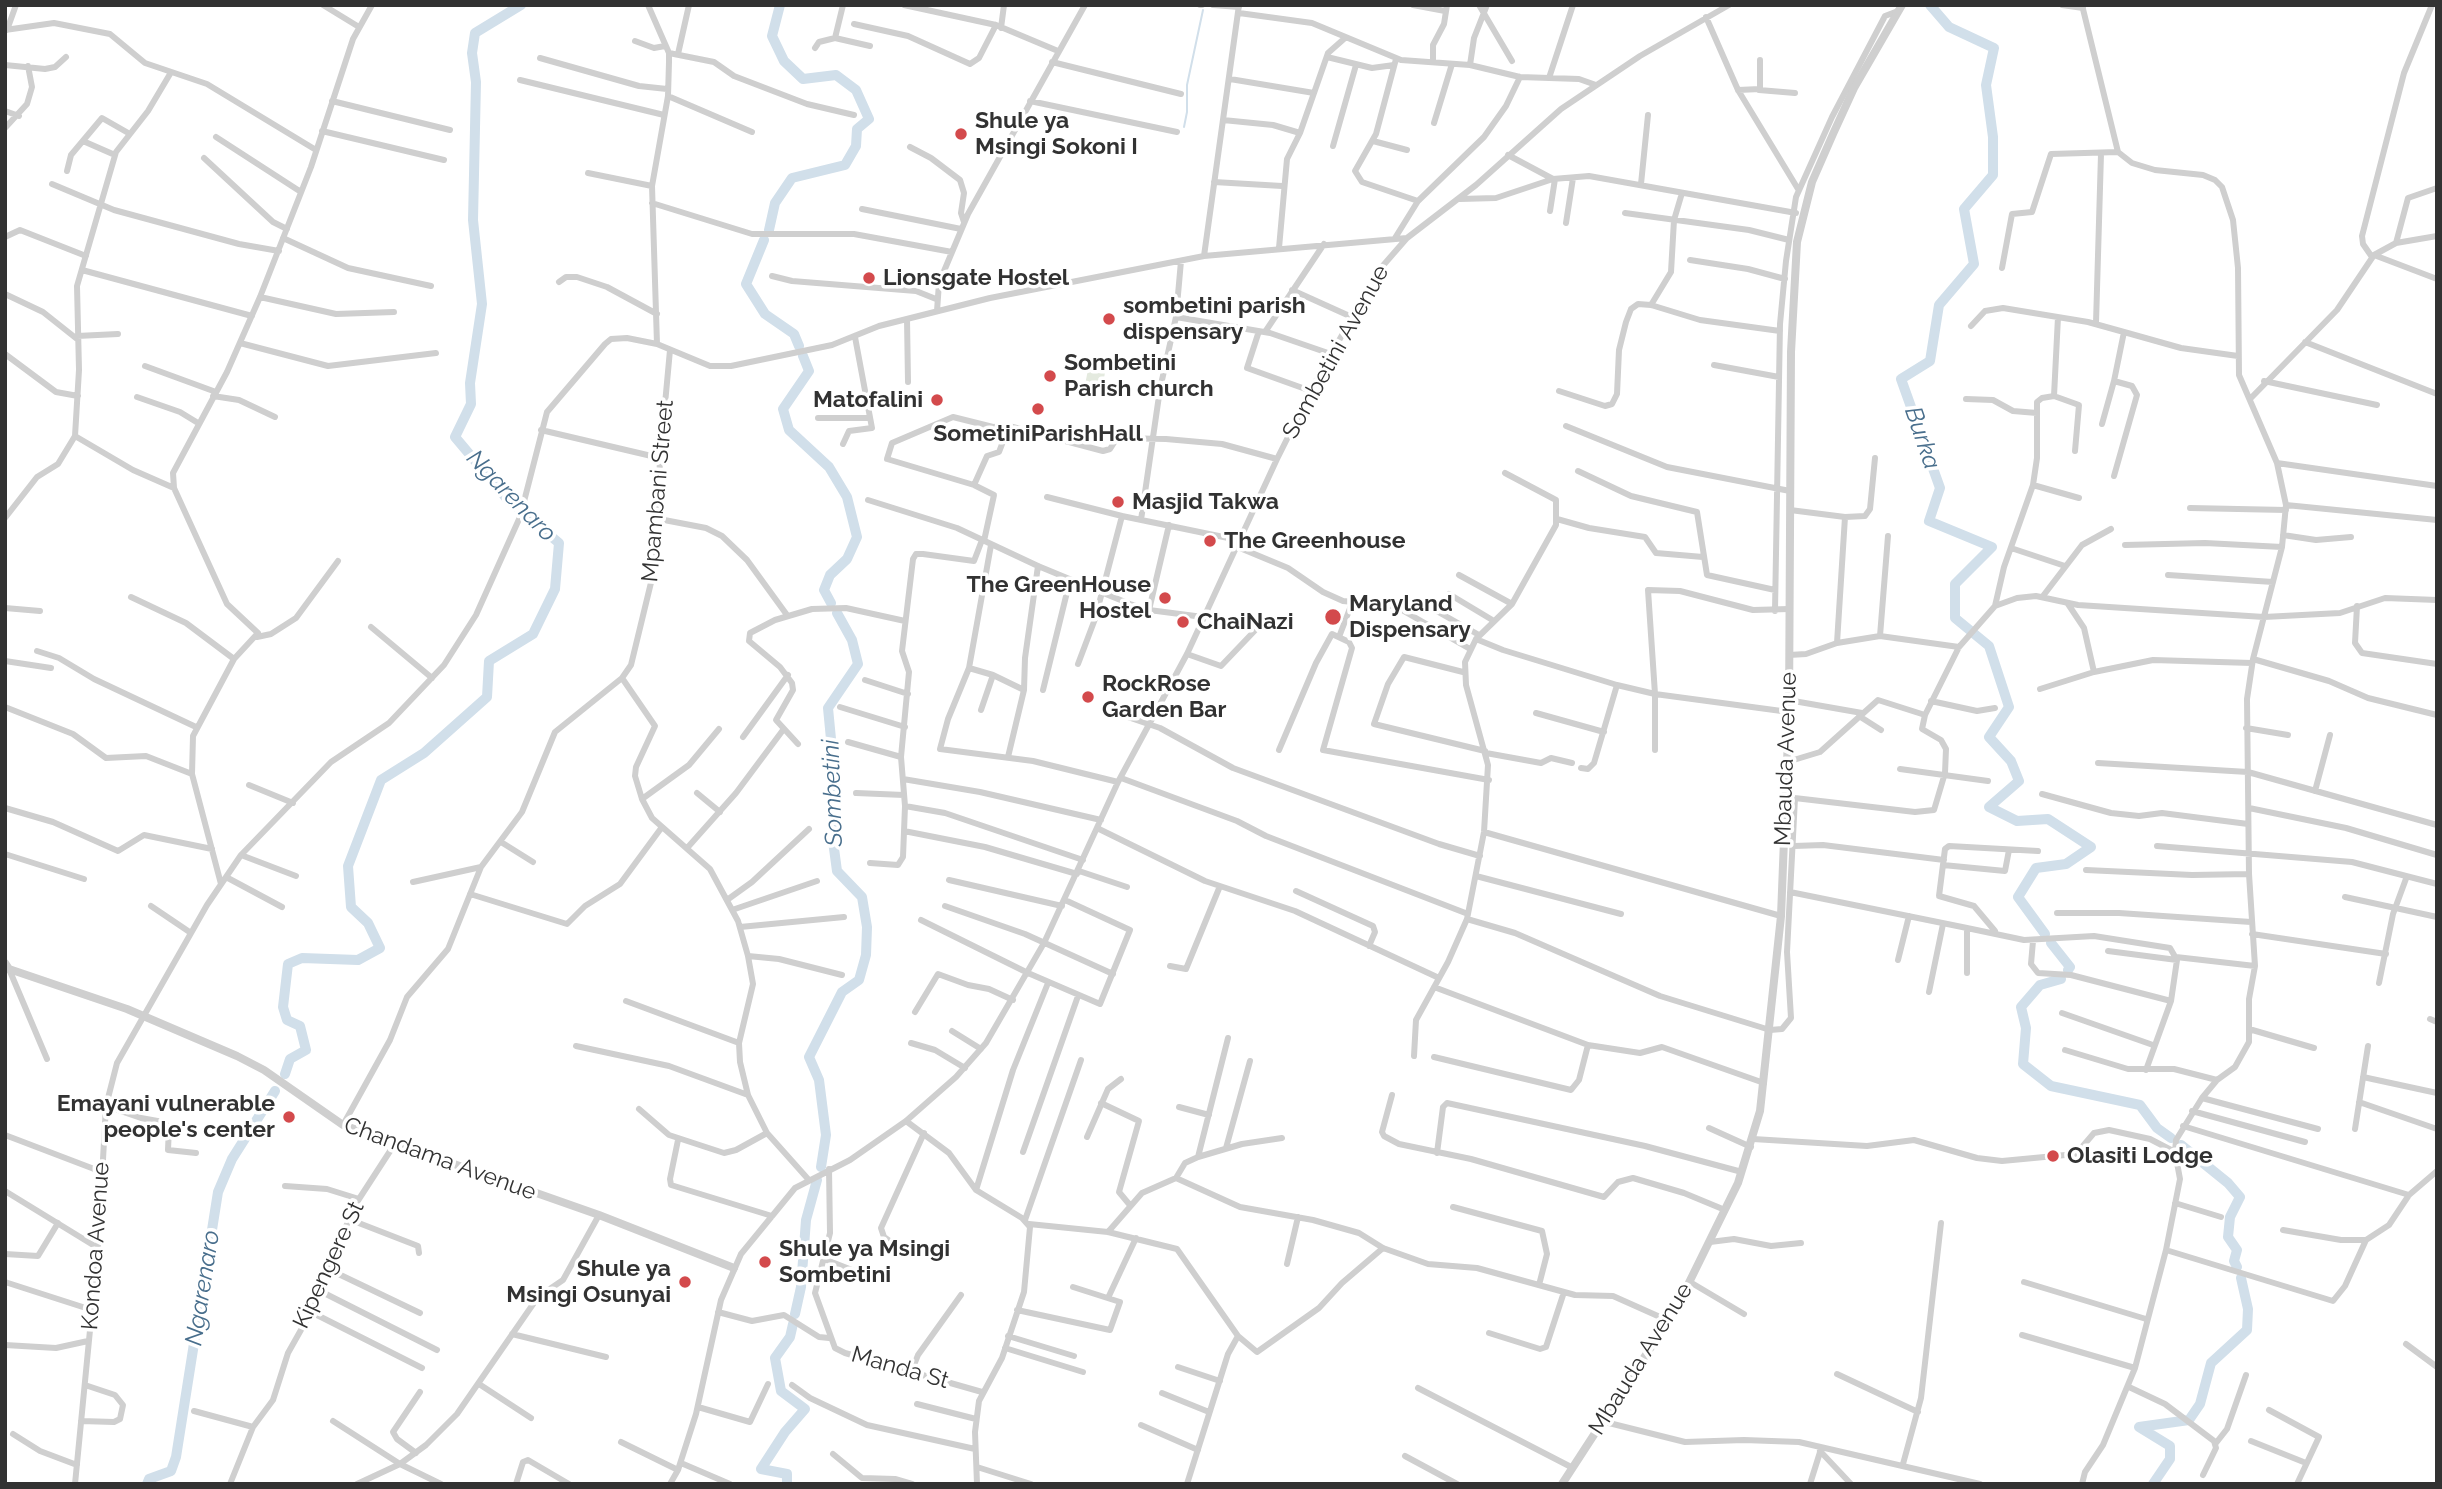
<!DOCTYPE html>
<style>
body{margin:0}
#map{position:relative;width:2442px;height:1489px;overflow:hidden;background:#fff;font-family:Raleway,sans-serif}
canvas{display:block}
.frame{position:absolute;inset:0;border:7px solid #323232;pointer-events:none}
</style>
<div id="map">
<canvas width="2442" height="1489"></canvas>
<div class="frame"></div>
</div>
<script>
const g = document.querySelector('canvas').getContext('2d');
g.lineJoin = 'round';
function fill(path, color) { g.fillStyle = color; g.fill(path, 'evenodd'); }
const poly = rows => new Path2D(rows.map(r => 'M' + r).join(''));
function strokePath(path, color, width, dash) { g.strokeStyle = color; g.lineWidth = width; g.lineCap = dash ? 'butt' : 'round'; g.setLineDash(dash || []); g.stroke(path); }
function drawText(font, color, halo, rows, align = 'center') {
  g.font = font + ' Raleway,sans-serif'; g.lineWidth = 7; g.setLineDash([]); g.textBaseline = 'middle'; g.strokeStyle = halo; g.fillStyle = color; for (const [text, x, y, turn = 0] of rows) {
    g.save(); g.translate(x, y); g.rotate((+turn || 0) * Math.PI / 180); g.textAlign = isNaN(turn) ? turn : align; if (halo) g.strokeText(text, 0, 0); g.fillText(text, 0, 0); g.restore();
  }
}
fill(poly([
 [1090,359,1107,362,1102,389,1085,385]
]), '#e4eadf');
strokePath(poly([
 [1184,127,1187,112,1187,85,1203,10]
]), '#d1dfea', 2);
strokePath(poly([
 [1930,5,1949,27,1994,48,1986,85,1993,137,1993,175,1964,209,1974,264,1939,305,1930,361,1901,379,1940,488,1929,521,1992,547,1955,584,1955,618,1989,646,2009,707,1989,737,2011,761,2019,781,1989,807,2017,821,2048,819,2091,847,2066,864,2036,868,2018,897,2045,934],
 [769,230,775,203,792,178,845,165,856,146,857,129,869,119,856,90,836,75,803,79,784,61,772,36,780,5],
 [764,240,746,284,765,314,794,334,799,346],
 [803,356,809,371,783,409,789,430,829,467,847,497,857,537,847,559,830,575,824,590,831,603],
 [2051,943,2070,967,2068,970],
 [2061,979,2040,985,2021,1007,2026,1028,2023,1064,2051,1086,2140,1105,2157,1128,2171,1138],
 [285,1074,290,1059,306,1050,300,1026,287,1020,283,1007,288,964,302,958,358,960,380,948,368,923,351,907,348,866,381,780,424,753,487,697,489,661,533,634,555,589,559,543,508,500,455,437,471,404,470,383,482,304,473,220,476,82,472,53,475,33,521,5],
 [2181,1145,2228,1183,2240,1197,2230,1217,2228,1237,2237,1250,2234,1261,2237,1267],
 [821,1167,826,1135,819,1080,809,1057,842,992,859,980,866,955,867,927,862,897,837,871,833,841,837,801,828,708,858,664,852,640,837,613],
 [795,1314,801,1287,806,1220,817,1180],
 [147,1484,149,1479,171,1471,176,1457,218,1192,232,1159,275,1091],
 [787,1484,787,1474,761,1469,785,1432,805,1409,781,1391,775,1358,790,1337,793,1324],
 [2153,1484,2170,1459,2170,1446,2139,1427,2189,1420,2200,1404,2211,1363,2247,1330,2248,1309,2241,1278]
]), '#d1dfea', 10);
strokePath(poly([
 [323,5,359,27],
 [648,5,669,53,669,62,668,96,652,186,657,344],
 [904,5,996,25,1058,51],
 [1200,5,1202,5],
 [1213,5,1239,7],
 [1413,5,1445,11],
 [1479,5,1512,61],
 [2062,5,2083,8],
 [1239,13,1312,23,1401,60,1470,65,1520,77,1579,79,1596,85],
 [1706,17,1738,90,1798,189],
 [854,24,908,36,970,64,979,58,996,25],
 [1001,28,1004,5],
 [5,30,54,23,110,34,145,63,207,84,316,150],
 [7,30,16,5],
 [835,38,843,5],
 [635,41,654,48,665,46],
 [815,48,819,42,835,38,870,46],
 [669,53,714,62,734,76,807,104,854,115],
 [678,54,689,5],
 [1327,57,1372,68,1394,65],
 [540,58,639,86,667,89],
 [1396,59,1376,134,1355,171,1362,182,1418,201],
 [1052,62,1181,94],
 [1433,62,1433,45,1444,24,1447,5],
 [5,65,45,69,55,67,66,57],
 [1470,65,1474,38,1487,5],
 [1549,78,1573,5],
 [1230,79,1314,93],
 [520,80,664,115],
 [1738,90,1760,89,1760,60],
 [1759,90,1795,93],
 [668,96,752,132],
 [332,101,450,130],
 [1030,101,1177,132],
 [5,111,19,116],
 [1223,120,1273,125,1300,133],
 [1434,123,1452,64],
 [5,128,27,104,32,87,28,66],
 [322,131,444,160],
 [216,137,301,192],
 [83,141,115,155],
 [1373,141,1407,150],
 [1333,146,1356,65],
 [910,147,931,158,960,180,964,193,961,213,964,222],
 [1508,155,1553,179],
 [204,158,273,222,287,229],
 [67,171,71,155,102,118,130,134],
 [588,173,652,186],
 [1214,182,1282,186],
 [52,184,114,210,239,244,279,251],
 [1641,184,1648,115],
 [1460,199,1496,198,1553,179,1589,176,1796,213],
 [652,203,752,234,854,234,952,252],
 [862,209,961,229],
 [1550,211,1555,179],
 [1625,213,1749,230,1789,240],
 [1566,223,1573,178],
 [5,237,20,230,86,256],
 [283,238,348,268,431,286],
 [1395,238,1418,201,1484,137,1506,106,1520,77],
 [2396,243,2408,198,2437,188],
 [1279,248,1287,159,1300,133,1328,53,1345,38],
 [2374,255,2437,279],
 [1204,256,1239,5],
 [2372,257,2363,244,2362,236,2404,73,2432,5],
 [1690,260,1748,269,1785,279],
 [2002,268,2012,214,2032,212,2051,154,2118,152],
 [82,270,252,316],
 [772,276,792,281,916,291,936,299],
 [559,282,566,277,577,277,607,287,657,314],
 [1292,290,1354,318],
 [5,294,43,312,77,339],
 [260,297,336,314,394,312],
 [1651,305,1671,272,1674,220,1682,193],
 [937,311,939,283,968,214,1085,5],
 [1176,317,1270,333,1331,354],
 [907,319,908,382],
 [2096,323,2101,154],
 [1971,326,1985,311,2003,308,2088,322,2124,332,2114,381,2132,386,2137,395,2114,476],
 [1259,331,1247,368,1311,391],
 [1265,332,1324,244],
 [2124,332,2181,348,2238,356],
 [77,336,118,334],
 [2305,342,2437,394],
 [240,343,328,366,436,353],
 [5,354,56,392,78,396],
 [1714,365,1779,377],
 [145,366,216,392],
 [2264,381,2377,405],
 [1559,391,1605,406,1612,404,1617,394,1619,350,1626,322,1631,309,1638,304,1651,305,1700,320,1780,331],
 [213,396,239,400,275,417],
 [2054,396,2079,405,2075,451],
 [137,397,180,412,198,423],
 [1966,399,1993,400,2013,411,2037,413],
 [2250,399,2337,310,2374,255,2396,243,2437,236],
 [818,418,868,418],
 [2102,424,2114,381],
 [1566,426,1667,467,1790,491],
 [541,430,660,458],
 [75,436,133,470,174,488,227,604,258,633,234,659,193,736,192,774,221,884],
 [843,444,849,431,872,428,855,337],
 [2277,463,2437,486],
 [1578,471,1631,496,1697,512,1707,575,1775,590],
 [974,485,987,456,999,452,1009,426],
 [2033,485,2079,498],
 [174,488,173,473,227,372,260,297,311,167,353,39,372,5],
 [1047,497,1122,516,1238,540],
 [868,500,957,528,1038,566,1130,604,1149,610,1203,617],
 [2286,505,2437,520],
 [2190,508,2286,510],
 [1790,510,1845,517,1865,516,1870,509,1875,458],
 [5,518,37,477,58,464,75,436,79,370,77,286,116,152,148,111,170,74],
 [659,519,706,528,722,536,747,560,787,615],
 [1557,519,1589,528,1645,537,1656,553,1703,557],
 [1141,520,1160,389,1176,317,1181,261],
 [2283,535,2316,540,2351,537],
 [984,541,994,495,974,485,887,459,892,443,953,417,993,427,1009,426,1103,451,1110,449,1117,438,1166,439,1222,444,1277,459],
 [991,545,969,668,948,719,940,749,1033,761,1118,782],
 [2125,545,2205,543,2282,547],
 [1235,546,1288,568,1323,592,1343,601,1395,606,1470,649],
 [2011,548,2065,566],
 [1459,575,1512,604],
 [2168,575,2273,582],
 [1449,594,1494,621],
 [2043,596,2082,545,2111,529],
 [131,597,186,623,234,659],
 [2068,604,2084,628,2094,672],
 [1426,605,1479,635],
 [1995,606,2004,567,2033,485,2037,458,2037,402,2042,398,2054,396,2058,317],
 [2357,606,2355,643,2362,653,2437,664],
 [5,608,40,611],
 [1149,610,1169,525],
 [1775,611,1780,324,1786,261,1796,197,1832,117,1885,16,1898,11],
 [371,627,432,678],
 [1880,636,1888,536],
 [257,637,271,634,296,618,338,561],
 [1339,637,1352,603],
 [1476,639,1503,650,1617,685,1655,694,1789,712],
 [1837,643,1845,517],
 [37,651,59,658,94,679,196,727],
 [1187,654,1221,666,1263,622],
 [1789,655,1806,654,1837,643,1880,636,1959,647],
 [2253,659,2329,681,2368,698,2437,715],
 [5,661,51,668],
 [1078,664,1095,619,1122,516],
 [969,668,993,675,1024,690],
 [1463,672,1404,657,1388,684,1374,724,1485,751],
 [622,678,655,726,636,767,635,776,642,799,652,818,710,869,738,921,748,956,753,984,739,1043,740,1062,748,1095,767,1133,808,1179],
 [865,680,908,694],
 [2040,689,2094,672,2153,660,2252,663],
 [1043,690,1070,580],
 [1788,700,1862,713],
 [1931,701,1977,711,1995,708],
 [5,707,73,734,106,758,146,756,192,774],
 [840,707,905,727],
 [981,710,993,675],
 [1113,712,1160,728,1233,768,1439,844,1480,856],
 [1536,713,1604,732],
 [1859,716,1881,730],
 [2246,728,2288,735],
 [743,737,788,675],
 [848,742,901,757],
 [798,744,776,720,793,690,792,683,780,667,749,641,750,633,775,620,812,609,846,608,905,621],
 [1279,750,1316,663,1332,634,1349,642,1352,648,1323,750,1489,780],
 [1655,750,1655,694,1648,590,1680,591,1753,610,1789,609],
 [1486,753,1541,763,1551,758,1572,763],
 [1008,757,1024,690,1025,658,1038,566],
 [1787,762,1820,752,1878,700,1925,715],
 [2098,763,2248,772,2437,825],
 [1581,768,1588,769,1594,763,1617,685],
 [1900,769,1988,781],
 [1121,778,1237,821,1266,836,1468,914],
 [903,779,980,792,1101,820],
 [249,785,293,803],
 [2315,791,2330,735],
 [697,793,720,812],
 [856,793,904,795],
 [2042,794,2111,813,2139,816,2162,813,2248,824],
 [1786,797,1915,812,1934,810,1945,773,1946,749,1941,740,1922,729,1925,715,1959,647,1995,606,2017,598,2036,596,2078,605,2264,617,2340,613,2385,598,2437,600],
 [642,799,689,765,719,729],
 [905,806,945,813,1083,860],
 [5,808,53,822,118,851,144,835,212,849],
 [2249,808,2346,828,2437,855],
 [1097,828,1205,881,1295,911,1439,978],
 [904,831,985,847,1077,874],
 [1484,832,1781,916],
 [501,842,533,862],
 [1794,846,1823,845,1944,860],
 [2157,846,2352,862,2437,884],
 [688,847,736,793,783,730],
 [5,854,84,879],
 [241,855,296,876],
 [870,863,898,865,903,857,905,806,901,757,909,672,902,651,913,559,916,554,923,554,974,561,982,540],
 [1943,865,2005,871,2009,850],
 [2086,870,2192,875,2249,874],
 [1079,871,1127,887],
 [1476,876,1621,914],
 [226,877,282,907],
 [949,880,1062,906],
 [413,882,481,867],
 [1296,891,1373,926,1375,932,1369,946],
 [1790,892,1967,928],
 [470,894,567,924,585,906,620,884,662,827],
 [2345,897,2437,917],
 [727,900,752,882,809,829],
 [151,906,191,933],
 [945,906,1025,934,1113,974],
 [732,910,817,881],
 [2057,913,2119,913,2251,922],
 [1467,919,1515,933,1660,996,1770,1030,1782,1029,1791,1018,1787,952,1795,798],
 [921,920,1028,973,1100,1004,1130,930,1065,900],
 [740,927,844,917],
 [1995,931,1974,906,1939,896,1945,849,1949,846,2038,851],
 [2252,934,2386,954],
 [2033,941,2031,964,2038,973,2071,975,2171,1001],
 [2108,951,2177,960],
 [748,956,779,959,842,975],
 [2176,957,2255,966],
 [1898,960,1909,916],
 [1170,966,1186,969,1220,886],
 [9,969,47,1059],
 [1967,973,1967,928,2024,940,2094,936,2170,948,2177,960,2171,1001,2146,1070],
 [2379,983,2393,914,2407,876],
 [1434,987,1588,1045,1640,1053,1662,1047,1764,1083],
 [1929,992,1943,924],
 [626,1001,739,1043],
 [915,1012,938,974,968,985,989,989,1013,1000],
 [2062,1013,2153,1045],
 [2430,1019,2437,1022],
 [2249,1029,2314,1048],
 [952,1031,981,1049],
 [911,1043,935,1050,965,1068],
 [576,1046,669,1066,748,1095],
 [2065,1050,2128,1069,2174,1069,2217,1080],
 [1414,1056,1416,1020,1448,962,1467,919,1484,832,1488,765,1466,685,1465,662,1476,639,1512,604,1556,525,1556,500,1505,473],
 [1434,1057,1571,1090,1579,1080,1588,1045],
 [2363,1077,2437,1093],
 [1392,1095,1382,1132,1384,1136,1399,1144,1471,1159,1604,1197,1618,1182,1633,1178,1684,1193,1725,1210],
 [2202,1098,2318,1129],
 [2359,1102,2437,1129],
 [1101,1103,1139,1121,1119,1192,1129,1204],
 [106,1106,141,1118,163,1122,169,1127,168,1150,196,1153],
 [1179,1107,1209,1115],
 [639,1109,669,1135,724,1153,736,1150,767,1133],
 [2192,1111,2305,1142],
 [906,1121,949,1153,976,1190,1022,1218,1030,1227,1024,1292,1002,1358,979,1401,975,1432,977,1484],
 [343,1125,390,1040,407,997,448,949,481,867,522,812,555,732,622,678,631,665,656,562,660,458,670,350],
 [2183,1126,2409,1195],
 [1709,1128,1751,1147],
 [2355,1129,2368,1046],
 [5,1135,102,1172],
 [1087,1137,1108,1089,1121,1079],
 [1753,1139,1867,1146,1914,1140,1977,1158,2002,1161,2076,1154,2094,1133,2109,1130,2150,1139,2175,1152],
 [678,1140,670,1179,671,1185,772,1216],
 [1226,1148,1250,1061],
 [1023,1152,1078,996],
 [1437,1153,1443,1107,1447,1103,1645,1146,1742,1172],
 [1198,1157,1228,1038],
 [829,1169,830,1233,815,1293,835,1348,845,1353,982,1392],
 [1176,1178,1185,1163,1198,1157,1242,1144,1282,1138],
 [285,1186,327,1189,359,1199],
 [976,1190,1013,1070,1048,983],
 [5,1191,98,1248],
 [2175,1203,2221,1217],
 [1453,1207,1542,1231,1547,1254,1539,1285],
 [351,1220,418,1246,419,1253],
 [1025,1220,1081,1060],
 [1029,1224,1108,1232,1177,1249,1238,1336,1257,1352,1319,1308,1342,1283,1383,1248],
 [2283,1230,2341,1240,2366,1240],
 [1108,1232,1142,1193,1176,1178,1240,1207,1313,1220,1359,1233,1383,1248,1428,1264,1477,1268,1575,1295,1613,1296,1669,1321],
 [891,1242,884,1237,881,1228,924,1133],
 [1710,1242,1734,1239,1771,1246,1801,1243],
 [2166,1250,2333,1301,2345,1286,2366,1240,2389,1225,2409,1195,2437,1171],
 [5,1254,38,1256,58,1223],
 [824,1259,875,1279],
 [1287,1264,1298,1217],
 [326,1268,420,1313],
 [5,1282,92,1310],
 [1690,1282,1744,1314],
 [2024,1282,2146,1319],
 [320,1291,437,1350],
 [1108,1298,1136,1238],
 [1017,1310,1110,1330,1120,1302,1073,1287],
 [311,1312,422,1368],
 [718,1312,752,1321,784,1315,819,1337,829,1338],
 [1489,1333,1540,1349,1546,1347,1564,1292],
 [512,1334,606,1357],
 [2022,1335,2135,1368],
 [1008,1336,1074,1356],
 [2406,1344,2437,1367],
 [5,1345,56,1348,88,1341],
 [1005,1348,1083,1372],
 [1178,1367,1220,1381],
 [912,1370,918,1355,961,1295],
 [1837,1374,1918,1412],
 [479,1384,531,1418],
 [792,1385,810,1398,867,1425,975,1449],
 [2129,1387,2165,1404,2214,1441,2216,1448,2203,1475],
 [1418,1388,1573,1468],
 [1162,1393,1209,1412],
 [917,1404,976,1419],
 [698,1407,750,1422,768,1384],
 [2269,1410,2319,1437,2297,1484],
 [194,1411,253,1427],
 [81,1421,114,1422,120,1419,123,1405,115,1395,85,1385],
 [333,1421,400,1464,441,1484],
 [1601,1421,1685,1442,1744,1440,1799,1442,1980,1484],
 [1141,1425,1198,1450],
 [13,1434,40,1451,77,1465],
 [2251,1441,2306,1463],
 [621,1442,678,1470],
 [2216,1443,2227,1429,2246,1375],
 [1820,1451,1851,1484],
 [416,1453,397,1439,393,1432,420,1392],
 [833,1454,862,1478,895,1479,912,1484],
 [1405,1456,1457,1484],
 [681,1463,730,1484],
 [1903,1464,1921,1398,1941,1223],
 [977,1467,1031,1484],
 [75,1484,98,1248,106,1106,117,1063,207,905,241,855,331,762,389,723,444,665,476,615,520,517,547,412,605,344,611,339,627,338,657,344,710,366,731,366,832,345,879,326,990,298,1204,256,1407,238],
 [230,1484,253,1427,273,1400,288,1353,315,1305,326,1268,359,1199,394,1145],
 [357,1484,400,1464,426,1445,457,1414,538,1297,563,1280,599,1215],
 [516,1484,523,1462,528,1460,569,1484],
 [670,1484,678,1470,696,1414,721,1300,741,1254,795,1188,850,1160,906,1121,956,1077,986,1043,1044,943,1118,782,1187,654,1277,459,1318,377,1380,269,1407,238,1476,185,1561,109,1640,56,1729,5],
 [1187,1484,1228,1354,1238,1336],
 [1810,1484,1821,1449],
 [2082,1484,2085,1472,2103,1445,2135,1368,2166,1250,2180,1179,2175,1152,2176,1140,2202,1098,2217,1080,2235,1067,2249,1042,2249,999,2255,966,2249,874,2247,699,2253,659,2282,547,2286,505,2277,463,2239,375,2238,268,2233,220,2222,187,2215,180,2203,175,2155,170,2132,163,2118,152,2082,5]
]), '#cfcfcf', 6);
strokePath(poly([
 [5,963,9,969,127,1009,237,1056,264,1070,343,1125,599,1215,734,1268],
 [1562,1484,1677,1307,1738,1183,1760,1111,1781,916,1789,712,1791,352,1797,242,1812,182,1833,134,1854,88,1902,5]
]), '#cfcfcf', 8);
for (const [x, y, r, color] of [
 [961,134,7,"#d34a4c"],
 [869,278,7,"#d34a4c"],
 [1109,319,7,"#d34a4c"],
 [1050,376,7,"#d34a4c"],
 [937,400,7,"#d34a4c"],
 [1038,409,7,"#d34a4c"],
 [1118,502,7,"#d34a4c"],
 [1210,541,7,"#d34a4c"],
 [1165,598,7,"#d34a4c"],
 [1333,617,9,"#d34a4c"],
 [1183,622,7,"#d34a4c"],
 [1088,697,7,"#d34a4c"],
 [289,1117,7,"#d34a4c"],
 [2053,1156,7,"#d34a4c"],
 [765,1262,7,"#d34a4c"],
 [685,1282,7,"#d34a4c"]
]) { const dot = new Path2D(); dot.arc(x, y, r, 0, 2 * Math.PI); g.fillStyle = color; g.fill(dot); strokePath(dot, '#fff', 2.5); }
drawText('bold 23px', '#323232', '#fff', [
 ["Shule ya",975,121],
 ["Msingi Sokoni I",975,147],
 ["Lionsgate Hostel",883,278],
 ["sombetini parish",1123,306],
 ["dispensary",1123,332],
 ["Sombetini",1064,363],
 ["Parish church",1064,389],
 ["Matofalini",923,400,"right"],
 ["SometiniParishHall",1038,434,"center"],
 ["Masjid Takwa",1132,502],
 ["The Greenhouse",1224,541],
 ["The GreenHouse",1151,585,"right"],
 ["Hostel",1151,611,"right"],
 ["Maryland",1349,604],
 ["Dispensary",1349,630],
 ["ChaiNazi",1197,622],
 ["RockRose",1102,684],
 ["Garden Bar",1102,710],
 ["Emayani vulnerable",275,1104,"right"],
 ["people's center",275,1130,"right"],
 ["Olasiti Lodge",2067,1156],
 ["Shule ya Msingi",779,1249],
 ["Sombetini",779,1275],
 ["Shule ya",671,1269,"right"],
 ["Msingi Osunyai",671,1295,"right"]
], 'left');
drawText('23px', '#323232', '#fff', [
 ["Sombetini Avenue",1336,352,-61],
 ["Mpambani Street",658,491,-85],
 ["Mbauda Avenue",1786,759,-88],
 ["Chandama Avenue",440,1159,20],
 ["Kondoa Avenue",96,1246,-86],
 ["Kipengere St",329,1265,-65],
 ["Mbauda Avenue",1641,1359,-58],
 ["Manda St",900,1368,16]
]);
drawText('italic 24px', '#486e8c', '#fff', [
 ["Burka",1922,438,71],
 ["Ngarenaro",511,496,46],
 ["Sombetini",833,793,-92],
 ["Ngarenaro",203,1288,-81]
]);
</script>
